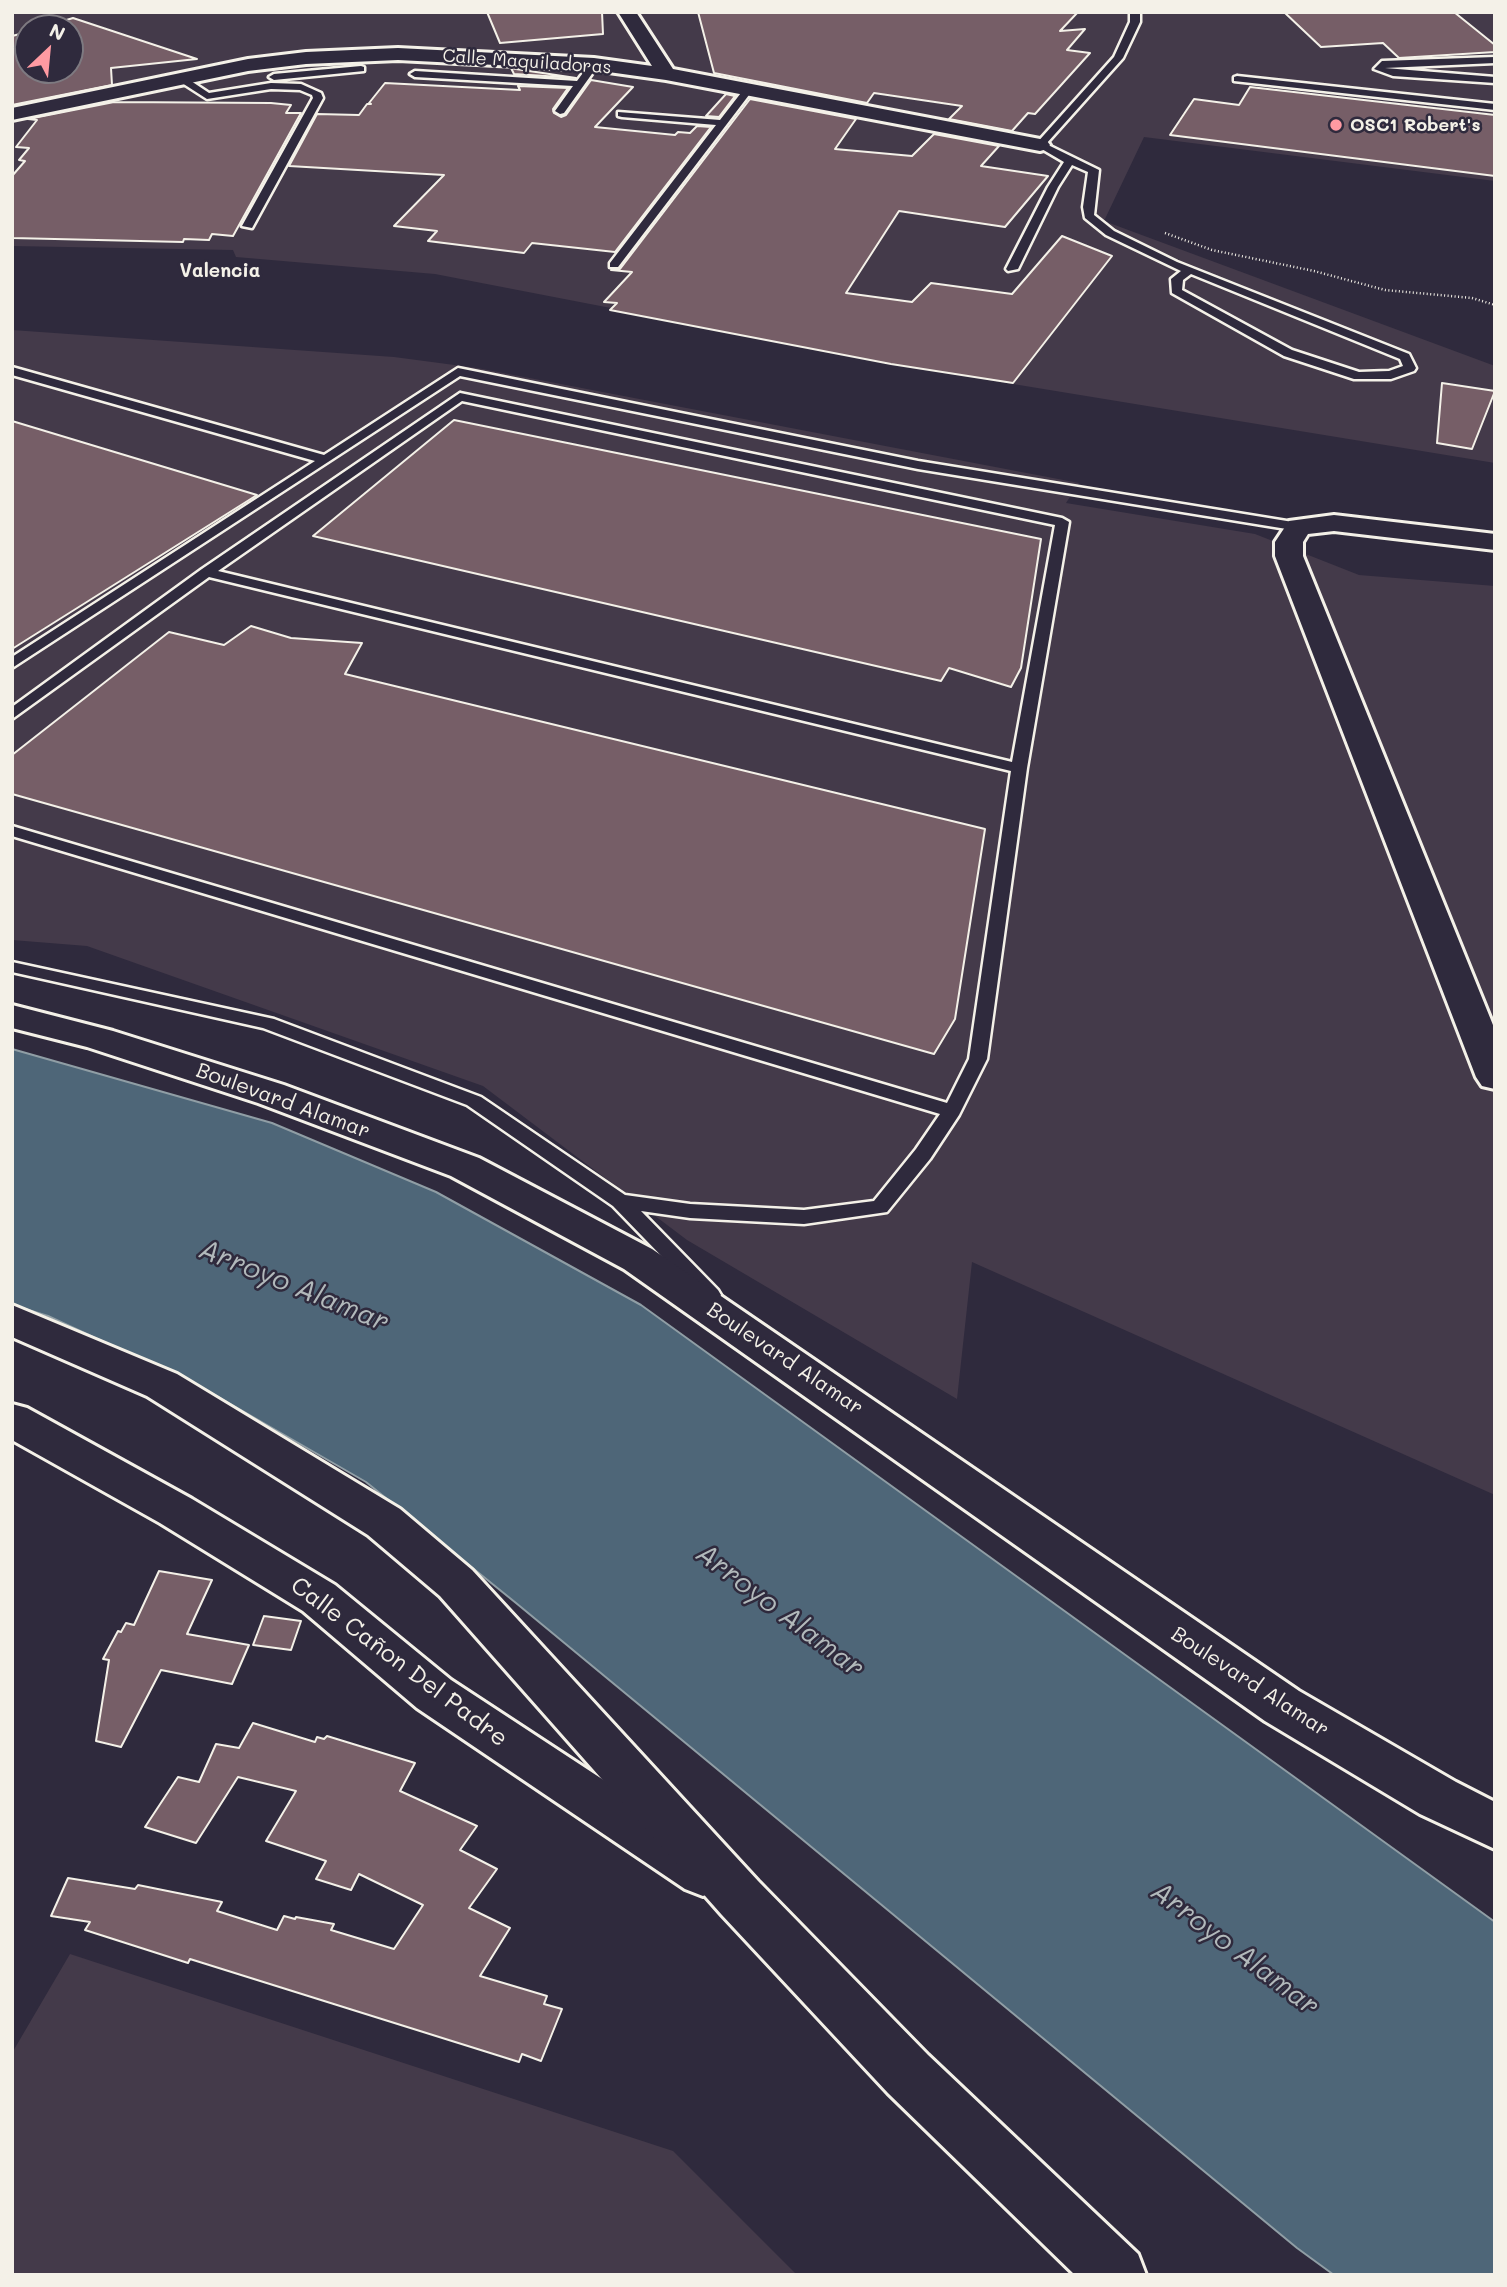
<!DOCTYPE html>
<meta charset="utf-8">
<style>
body{margin:0}
#map{position:relative;width:1507px;height:2287px;overflow:hidden;background:#2f2a3d;font-family:Mali,sans-serif}
canvas{display:block}
.frame{position:absolute;inset:0;border:14px solid #f4f1e8;pointer-events:none}
.north{position:absolute;left:14px;top:14px;width:70px;height:70px;box-sizing:border-box;background:#2f2a3d;border:2px solid #7e7a81;border-radius:50%;rotate:26deg;font-size:19px;font-weight:700;line-height:28px;text-align:center;color:#f4f1e8}
.north::after{content:'';display:block;margin:auto;width:24px;height:32px;background:#ff9aa2;clip-path:polygon(50% 0,100% 100%,50% 72%,0 100%)}
</style>
<div id="map">
<canvas width="1507" height="2287"></canvas>
<div class="frame"></div>
<div class="north">N</div>
</div>
<script>
const g = document.querySelector('canvas').getContext('2d');
g.lineJoin = 'round';
function fill(path, color) { g.fillStyle = color; g.fill(path, 'evenodd'); }
const poly = rows => new Path2D(rows.map(r => 'M' + r).join(''));
function strokePath(path, color, width, dash) { g.strokeStyle = color; g.lineWidth = width; g.lineCap = dash ? 'butt' : 'round'; g.setLineDash(dash || []); g.stroke(path); }
function drawText(font, color, halo, rows, align = 'center') {
  g.font = font + ' Mali,sans-serif'; g.lineWidth = 5; g.setLineDash([]); g.textBaseline = 'middle'; g.strokeStyle = halo; g.fillStyle = color; for (const [text, x, y, turn = 0] of rows) {
    g.save(); g.translate(x, y); g.rotate((+turn || 0) * Math.PI / 180); g.textAlign = isNaN(turn) ? turn : align; if (halo) g.strokeText(text, 0, 0); g.fillText(text, 0, 0); g.restore();
  }
}
fill(poly([
 [12,12,1495,12,1495,181,1144,137,1104,221,1495,366,1495,463,952,374,435,274,236,257,233,250,12,246],
 [28,28,70,28,70,70,28,70],
 [12,330,394,357,477,368,1079,483,1066,503,1255,534,1359,575,1495,586,1495,1495,972,1262,957,1399,687,1240,483,1086,87,946,12,940],
 [70,1954,673,2151,797,2275,12,2275,12,2053]
]), '#443a4a');
const water = poly([
 [12,1049,272,1123,436,1192,641,1305,1495,1922,1495,2275,1334,2275,1297,2248,516,1603,366,1482,201,1387,48,1316,12,1305,12,1049]
]);
fill(water, '#4e6678');
strokePath(water, '#909ea5', 2);
const building = poly([
 [487,12,602,12,603,34,500,43,487,12],
 [698,12,1078,12,1060,31,1085,29,1067,50,1090,53,1035,114,1028,113,1012,131,949,119,962,106,874,93,867,103,714,73,698,12],
 [1284,12,1454,12,1495,45,1495,52,1399,58,1383,43,1321,47,1284,12],
 [73,18,197,59,111,68,112,85,12,105,12,36,28,32,28,70,70,70,70,28,40,28,73,18],
 [511,68,516,69,576,78,514,74,511,68],
 [591,80,633,87,595,127,675,135,678,132,690,133,697,126,711,127,615,252,532,243,524,253,428,241,437,231,394,226,444,175,289,166,317,114,359,115,367,104,371,104,369,103,385,83,520,90,518,86,568,88,553,109,554,113,561,117,566,115,591,80],
 [1250,87,1495,115,1495,176,1170,135,1194,99,1239,105,1250,87],
 [726,94,735,96,719,117,706,116,726,94],
 [750,99,856,119,835,149,912,156,934,134,999,146,981,166,1048,176,1005,227,899,211,846,293,912,302,931,283,1012,294,1062,236,1112,256,1013,383,891,364,610,310,617,303,604,302,632,272,611,270,620,269,750,99],
 [114,102,271,103,291,105,286,113,301,113,233,236,212,234,209,240,184,239,183,242,12,238,12,176,25,161,19,160,29,148,16,147,37,120,28,119,114,102],
 [1442,383,1495,391,1472,449,1437,443,1442,383],
 [454,420,1041,539,1021,668,1011,687,949,668,941,681,313,536,454,420],
 [12,421,257,495,12,649,12,421],
 [251,626,291,638,362,643,345,674,985,829,955,1019,934,1054,12,794,12,755,169,632,224,645,251,626],
 [159,1571,212,1580,187,1634,249,1645,232,1684,161,1670,121,1747,96,1741,109,1660,103,1659,118,1631,121,1632,126,1623,134,1625,159,1571],
 [264,1616,301,1621,291,1650,253,1645,264,1616],
 [253,1723,315,1742,317,1737,324,1739,327,1736,415,1763,400,1791,477,1826,460,1850,497,1869,469,1908,510,1928,480,1976,547,1996,544,2004,562,2009,541,2061,522,2054,519,2062,190,1959,188,1963,85,1930,90,1922,51,1916,68,1878,135,1889,138,1885,222,1902,217,1911,277,1930,284,1916,295,1919,296,1917,334,1924,331,1930,394,1949,423,1905,359,1874,351,1890,316,1879,326,1861,266,1841,296,1791,238,1777,196,1843,145,1827,178,1777,199,1782,216,1744,239,1748,253,1723]
]);
fill(building, '#765e67');
strokePath(building, '#f4f1e8', 2);
const lane = poly([
 [1130,12,1140,12,1140,22,1123,58,1046,144,1099,170,1094,215,1114,231,1177,262,1409,354,1416,368,1414,371,1391,379,1354,379,1284,356,1172,293,1171,279,1181,271,1106,235,1085,218,1083,207,1088,172,1072,165,1058,187,1018,269,1008,271,1006,269,1048,187,1064,162,1035,145,1114,57,1130,22,1130,12],
 [1191,274,1400,359,1403,366,1389,371,1359,372,1292,350,1182,290,1183,280,1191,274],
 [1495,57,1495,63,1385,68,1495,77,1495,83,1393,76,1374,69,1382,61,1495,57],
 [591,62,599,64,564,113,560,114,555,111,573,86,415,77,410,74,415,71,577,81,591,62],
 [361,66,364,67,364,71,274,80,269,77,274,74,361,66],
 [1237,76,1495,104,1495,110,1234,81,1234,77,1237,76],
 [179,77,185,77,209,93,271,83,301,84,321,93,323,98,252,228,242,226,313,98,312,95,300,90,271,89,207,99,179,81,179,77],
 [744,89,752,91,618,267,610,267,610,263,716,125,622,117,618,116,618,112,720,120,744,89],
 [12,367,324,455,458,368,918,461,1299,523,1306,527,1299,531,918,469,460,376,12,668,12,657,315,461,12,375,12,367],
 [460,393,1062,518,1069,522,1027,768,987,1059,959,1115,930,1159,887,1212,804,1224,690,1218,641,1211,718,1290,721,1295,718,1300,711,1302,704,1300,613,1206,467,1105,263,1028,12,972,12,962,274,1019,481,1097,625,1195,690,1204,804,1210,874,1201,916,1149,940,1114,12,836,12,826,947,1103,969,1059,1011,771,209,577,12,719,12,707,202,569,460,393],
 [462,401,1055,525,1012,762,218,571,462,401]
]);
const street = poly([
 [618,12,636,12,673,69,1040,139,1047,141,1050,145,1047,149,1040,151,666,80,594,70,398,60,306,64,248,71,12,120,12,108,248,59,306,52,398,48,594,58,652,66,618,12],
 [1334,515,1495,534,1495,550,1334,531,1308,534,1303,542,1303,556,1495,1030,1495,1089,1482,1086,1476,1077,1275,556,1275,542,1289,521,1334,515],
 [12,1404,27,1408,192,1499,335,1585,451,1680,721,1857,729,1873,721,1889,703,1896,685,1889,417,1708,303,1611,160,1523,12,1440,12,1404]
]);
const highway = poly([
 [12,1005,113,1031,284,1085,479,1158,652,1249,1299,1691,1456,1782,1495,1802,1495,1849,1420,1814,1265,1721,624,1269,451,1176,258,1103,87,1047,12,1028,12,1005],
 [12,1305,177,1374,400,1509,472,1570,758,1881,928,2055,1138,2254,1146,2275,1075,2275,888,2093,722,1915,440,1596,368,1535,147,1396,12,1337,12,1305]
]);
strokePath(lane, '#f4f1e8', 5);
strokePath(street, '#f4f1e8', 6);
strokePath(highway, '#f4f1e8', 6);
strokePath(poly([
 [1165,233,1212,250,1314,271,1385,290,1472,298,1495,305]
]), '#f4f1e8', 2.5, [1, 2.5]);
fill(lane, '#2f2a3d');
fill(street, '#2f2a3d');
fill(highway, '#2f2a3d');
for (const [x, y, r, color] of [
 [1336,125,7,"#ff9aa2"]
]) { const dot = new Path2D(); dot.arc(x, y, r, 0, 2 * Math.PI); g.fillStyle = color; g.fill(dot); strokePath(dot, '#2f2a3d', 2.5); }
drawText('18px', '#f4f1e8', '#2f2a3d', [
 ["Calle Maquiladoras",527,62,4]
]);
drawText('bold 18px', '#f4f1e8', '#2f2a3d', [
 ["OSC1 Robert's",1350,125]
], 'left');
drawText('bold 19px', '#f4f1e8', '#2f2a3d', [
 ["Valencia",220,271]
]);
drawText('21px', '#f4f1e8', '#2f2a3d', [
 ["Boulevard Alamar",283,1101,20],
 ["Boulevard Alamar",785,1359,34],
 ["Boulevard Alamar",1250,1682,33]
]);
drawText('24px', '#f4f1e8', '#2f2a3d', [
 ["Calle Cañon Del Padre",399,1662,37]
]);
drawText('italic 28px', '#b2b9bb', '#2f2a3d', [
 ["Arroyo Alamar",294,1286,22],
 ["Arroyo Alamar",780,1611,37],
 ["Arroyo Alamar",1235,1949,37]
]);
</script>
